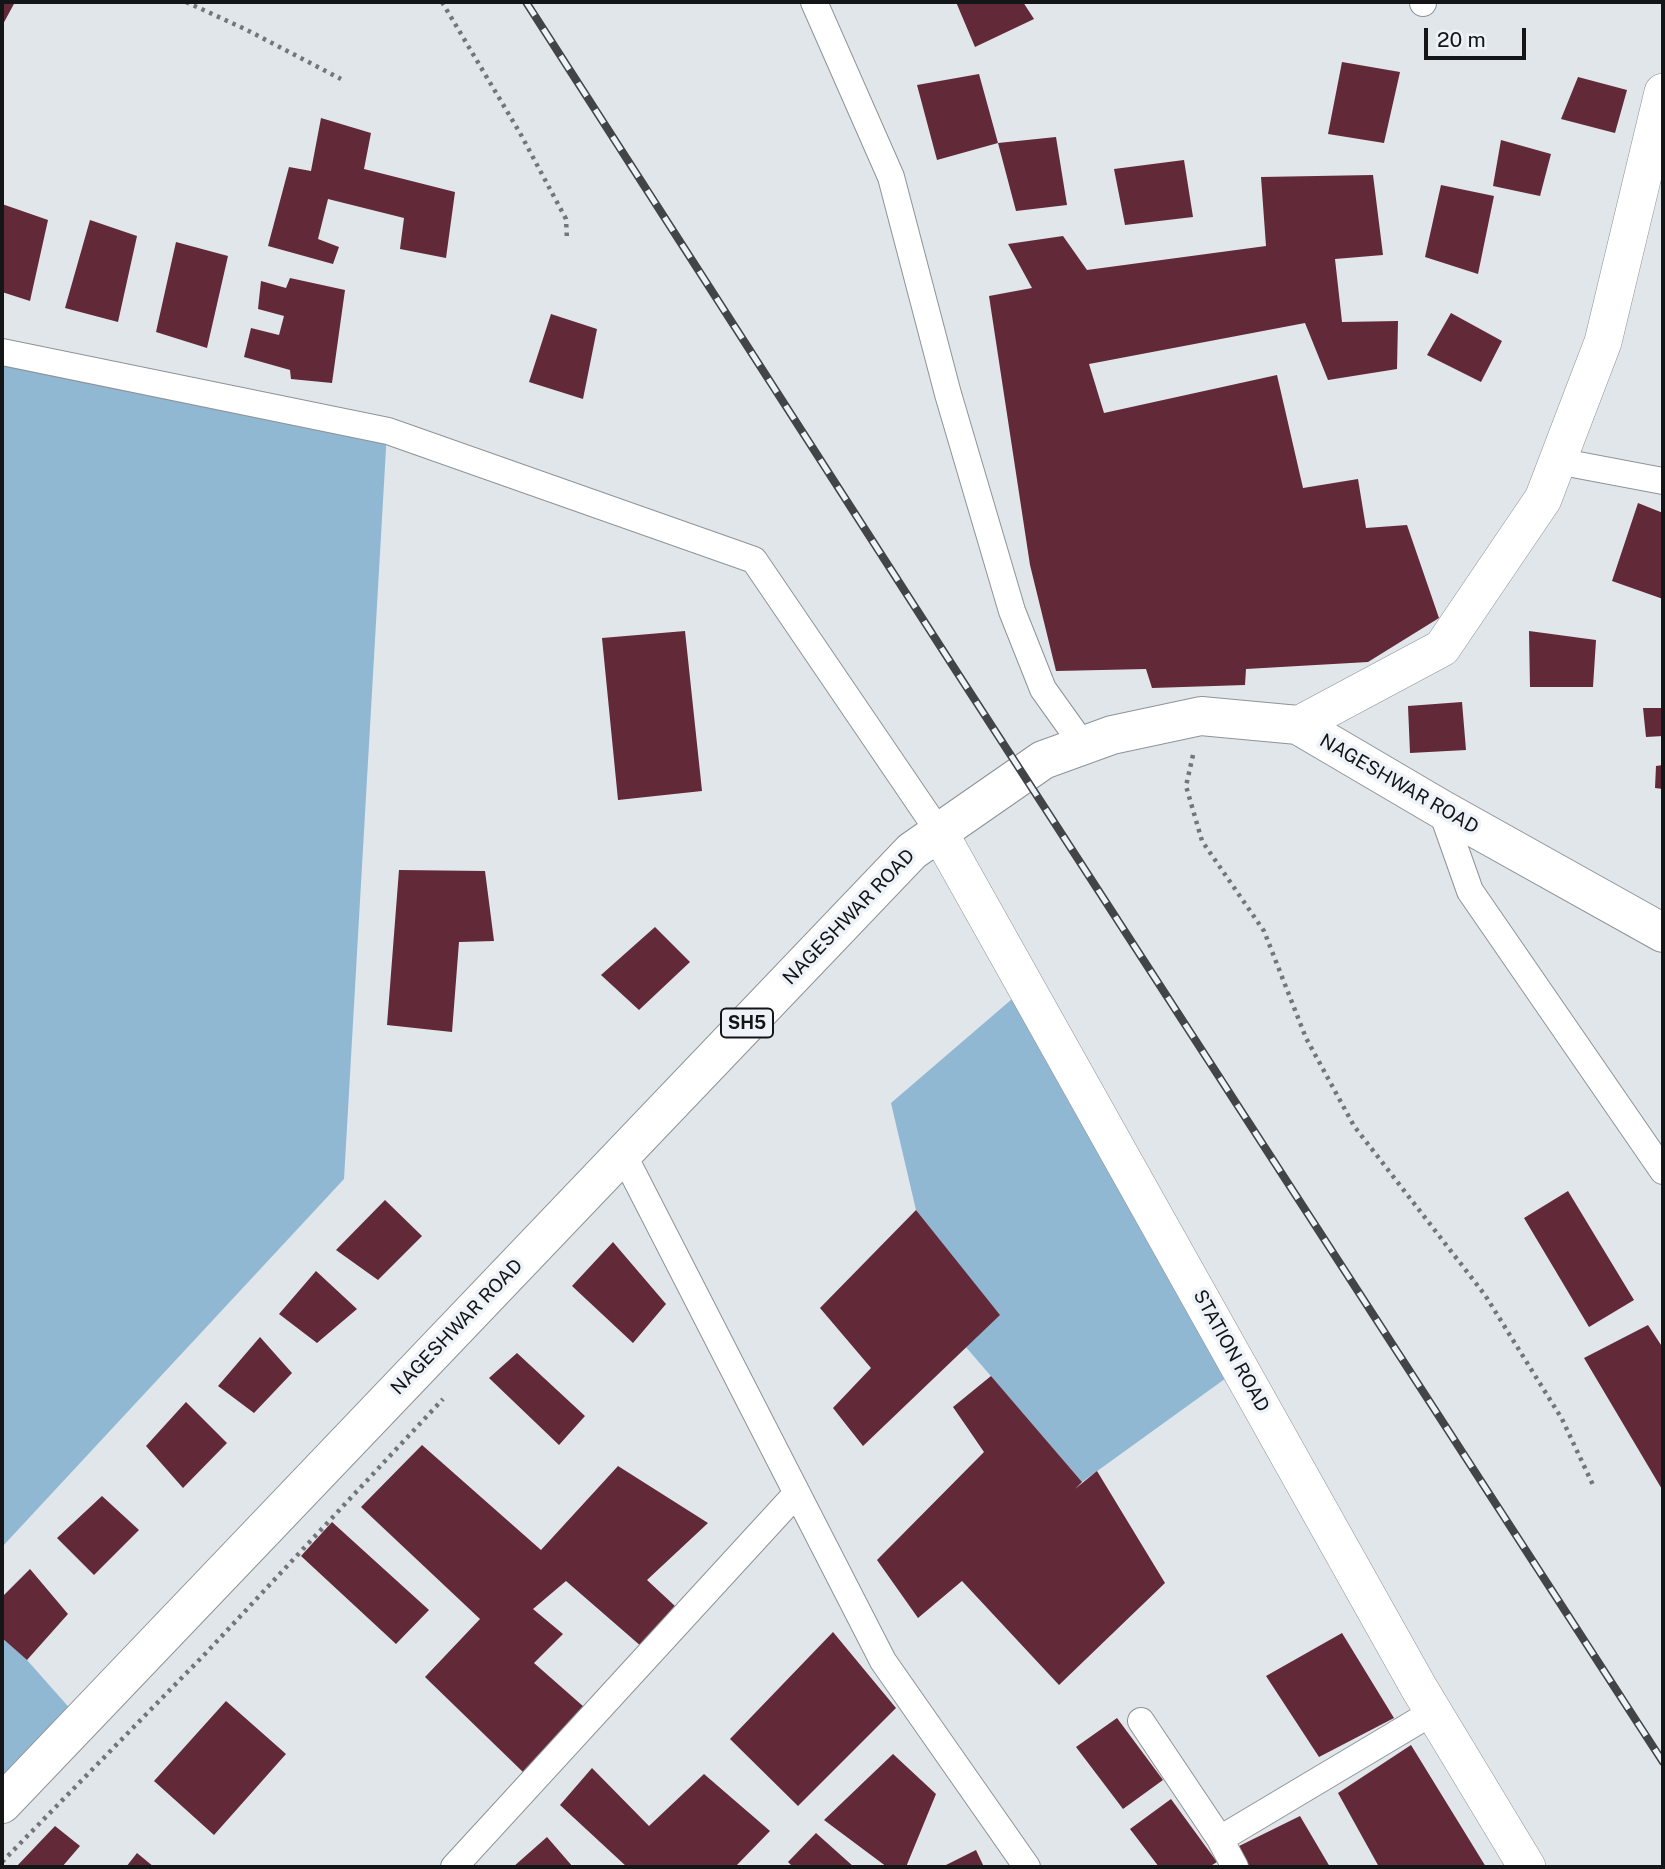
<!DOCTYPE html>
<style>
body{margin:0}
#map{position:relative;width:1665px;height:1869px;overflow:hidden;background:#e0e6ea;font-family:"Public Sans",sans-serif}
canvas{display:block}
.frame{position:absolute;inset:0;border:4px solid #131516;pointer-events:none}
.scale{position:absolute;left:1424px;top:28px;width:102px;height:32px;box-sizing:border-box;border:4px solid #131516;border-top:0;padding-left:9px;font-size:21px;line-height:24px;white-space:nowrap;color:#131516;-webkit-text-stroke:5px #edf3f8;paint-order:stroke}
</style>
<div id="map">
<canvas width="1665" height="1869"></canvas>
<div class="frame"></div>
<div class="scale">20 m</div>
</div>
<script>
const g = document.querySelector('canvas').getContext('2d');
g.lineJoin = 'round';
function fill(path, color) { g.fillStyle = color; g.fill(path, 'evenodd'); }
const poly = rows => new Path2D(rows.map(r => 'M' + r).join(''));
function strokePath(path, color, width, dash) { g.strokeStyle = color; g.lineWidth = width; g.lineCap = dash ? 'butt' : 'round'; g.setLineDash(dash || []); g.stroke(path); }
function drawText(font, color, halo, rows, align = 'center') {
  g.font = font + ' "Public Sans",sans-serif'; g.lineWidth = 7; g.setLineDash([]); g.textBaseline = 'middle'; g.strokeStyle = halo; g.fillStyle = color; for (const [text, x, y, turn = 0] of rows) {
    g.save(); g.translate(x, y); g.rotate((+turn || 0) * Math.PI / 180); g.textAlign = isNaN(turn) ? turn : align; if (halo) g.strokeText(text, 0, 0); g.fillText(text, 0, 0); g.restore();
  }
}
fill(poly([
 [2,352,387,431,344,1179,2,1547],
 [1026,987,1240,1368,1082,1482,965,1346,999,1315,916,1210,891,1103],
 [2,1638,27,1660,81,1721,2,1804]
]), '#90b8d3');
fill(poly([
 [2,2,15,2,2,26],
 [956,2,1023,2,1034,19,975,47],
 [1342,62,1400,72,1384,143,1328,134],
 [979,74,998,143,937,160,917,85],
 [1578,77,1627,90,1615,133,1561,119],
 [321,118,371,133,364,169,455,192,446,258,400,249,404,218,328,199,318,239,339,247,333,264,268,246,289,167,311,171],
 [1056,137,1067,205,1016,211,998,143],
 [1501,140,1551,154,1540,196,1493,186],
 [1184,160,1193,217,1125,225,1114,169],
 [1373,175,1383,255,1335,259,1342,322,1398,321,1397,369,1328,380,1305,323,1089,364,1104,413,1277,375,1303,488,1358,479,1366,528,1407,525,1439,618,1368,662,1246,669,1245,685,1152,688,1146,669,1056,671,1030,565,989,296,1032,288,1008,244,1063,236,1087,270,1266,246,1261,177],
 [1441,185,1494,196,1478,274,1425,257],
 [2,204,48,220,30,301,2,292],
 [90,220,137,236,118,322,65,308],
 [176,242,228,256,207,348,156,332],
 [290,278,345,290,332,383,291,379,290,370,244,357,251,328,279,335,284,316,258,309,261,281,286,288],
 [1451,313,1502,341,1481,382,1427,355],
 [551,314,597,329,583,399,529,382],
 [1638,503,1663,513,1663,599,1612,581],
 [685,631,702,791,618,800,602,638],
 [1529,631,1596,640,1593,687,1530,687],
 [1462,702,1466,750,1410,753,1408,706],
 [1643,708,1663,708,1663,736,1646,737],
 [1663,765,1663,789,1655,788,1656,766],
 [399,870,485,871,494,941,459,942,452,1032,387,1025],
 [655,927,690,962,639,1010,601,975],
 [1568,1191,1634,1300,1589,1327,1524,1218],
 [385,1200,422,1236,378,1280,336,1250],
 [916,1210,1000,1315,863,1446,833,1408,871,1368,820,1308],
 [613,1242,666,1304,633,1343,572,1286],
 [316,1271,357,1309,317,1343,279,1314],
 [1648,1325,1663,1348,1663,1491,1584,1358],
 [260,1337,292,1373,254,1413,218,1386],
 [517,1353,585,1416,559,1445,489,1378],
 [991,1376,1082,1482,1075,1489,1097,1471,1165,1583,1059,1685,962,1581,918,1618,877,1560,984,1452,953,1407],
 [186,1402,227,1443,183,1488,146,1446],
 [422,1445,541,1550,618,1466,708,1523,647,1580,675,1606,642,1647,566,1581,533,1609,563,1634,534,1663,584,1707,524,1773,425,1677,480,1619,361,1507],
 [102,1496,139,1530,94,1575,57,1538],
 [332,1522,429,1610,396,1644,301,1556],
 [30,1569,68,1614,27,1660,2,1638,2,1597],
 [833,1632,896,1708,798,1806,730,1739],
 [1342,1633,1394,1718,1319,1757,1266,1676],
 [226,1701,286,1754,214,1835,154,1781],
 [1117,1718,1163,1780,1123,1809,1076,1747],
 [1411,1745,1486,1867,1379,1867,1338,1793],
 [893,1754,936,1794,906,1867,887,1867,824,1820],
 [592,1768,649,1826,704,1774,770,1831,735,1867,627,1867,560,1805],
 [1171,1799,1217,1862,1209,1867,1159,1867,1130,1829],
 [1300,1816,1330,1867,1247,1867,1235,1848],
 [55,1826,80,1846,62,1867,16,1867],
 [816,1833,854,1867,793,1867,788,1862],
 [547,1837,573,1867,513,1867],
 [976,1850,984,1867,942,1867],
 [137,1853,154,1867,126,1867]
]), '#622938');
const street = poly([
 [814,2,891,177,948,394,1012,611,1043,689,1083,745],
 [1423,3,1423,2],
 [2,352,388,431,754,560,939,832],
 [1557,461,1663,481],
 [1441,809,1470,891,1663,1171],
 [623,1154,883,1661,1027,1867],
 [1141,1721,1220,1839],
 [454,1867,797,1493],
 [1235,1867,1220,1839,1433,1712]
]);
const secondary = poly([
 [1298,725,1442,648,1543,499,1603,342,1663,92],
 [939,832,1419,1688,1527,1867]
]);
const primary = poly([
 [2,1804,912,851,1043,760,1112,735,1201,716,1298,725,1441,809,1663,933]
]);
strokePath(street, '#8d9397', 28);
strokePath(secondary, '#8d9397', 38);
strokePath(primary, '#8d9397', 40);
strokePath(poly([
 [186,2,245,29,341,79],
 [442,2,520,133,566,219,567,240],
 [1193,755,1186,786,1202,841,1264,931,1306,1038,1354,1126,1485,1295,1562,1419,1593,1485],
 [2,1862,206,1653,443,1399]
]), '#727678', 4.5, [3.5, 5]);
strokePath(street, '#fff', 26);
strokePath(secondary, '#fff', 37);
strokePath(primary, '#fff', 38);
const rail = poly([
 [526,2,951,663,1663,1762]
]);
strokePath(rail, '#424547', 8);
strokePath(rail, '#edf3f8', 5, [16]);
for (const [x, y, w] of [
 [747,1023,52]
]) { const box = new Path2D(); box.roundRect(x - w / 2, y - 14.5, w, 29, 5); g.fillStyle = '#edf3f8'; g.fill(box); strokePath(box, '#131516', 2); }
drawText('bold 18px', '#131516', null, [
 ["SH5",747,1023]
]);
drawText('19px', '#131516', '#edf3f8', [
 ["NAGESHWAR ROAD",1399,784,30],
 ["NAGESHWAR ROAD",849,917,-46],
 ["NAGESHWAR ROAD",457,1327,-46],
 ["STATION ROAD",1231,1351,61]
]);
</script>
